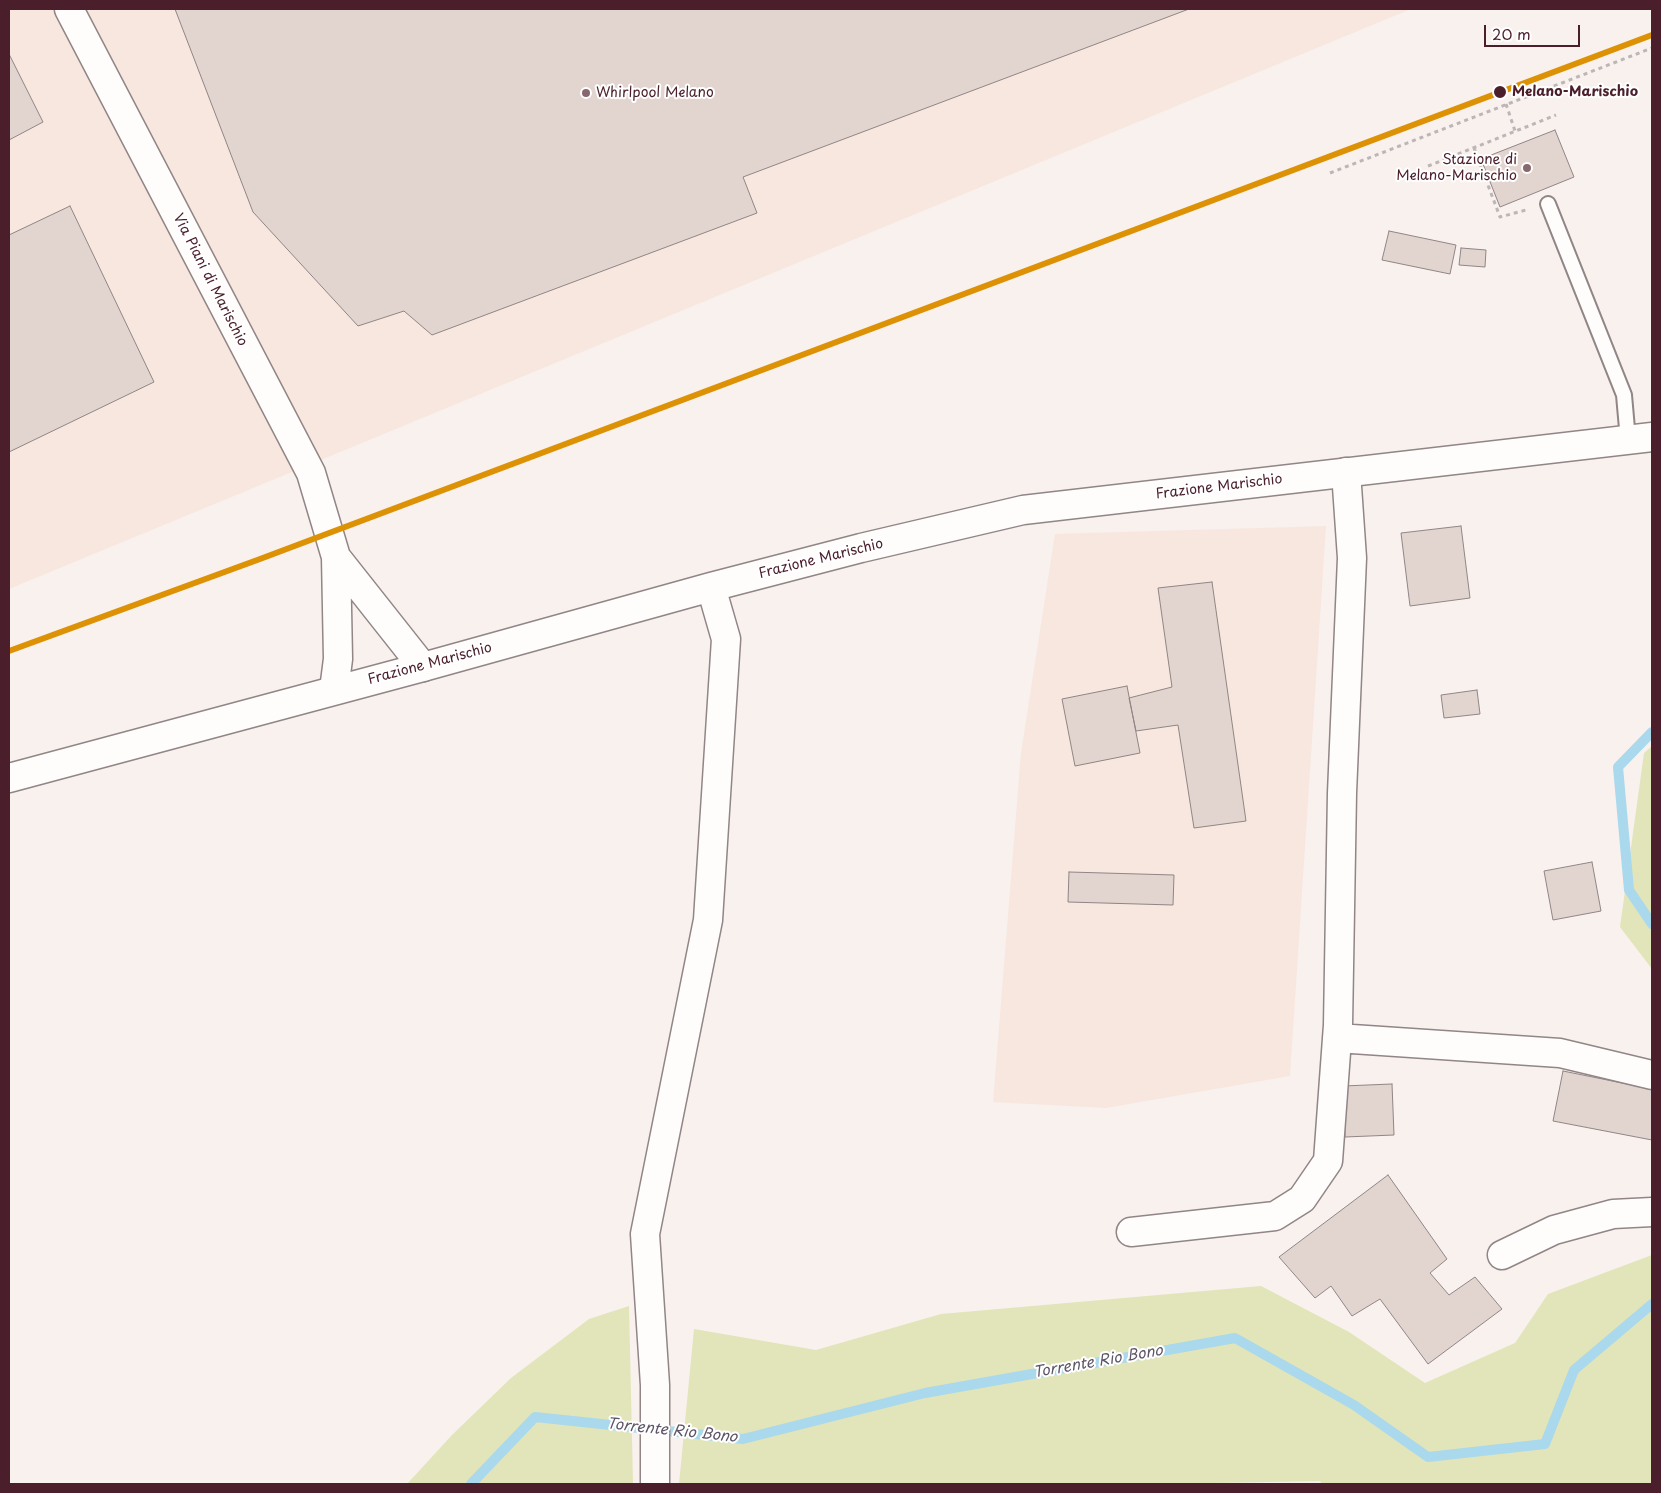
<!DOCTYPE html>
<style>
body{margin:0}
#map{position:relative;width:1661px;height:1493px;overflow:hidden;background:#f8f1ee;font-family:"Playpen Sans",sans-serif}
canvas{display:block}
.frame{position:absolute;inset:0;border:10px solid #4a1f2b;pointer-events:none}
.scale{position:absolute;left:1484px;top:25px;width:96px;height:22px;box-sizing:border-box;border:2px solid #4a1f2b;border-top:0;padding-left:6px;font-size:15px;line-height:18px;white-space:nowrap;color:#4a1f2b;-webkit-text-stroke:4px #fff;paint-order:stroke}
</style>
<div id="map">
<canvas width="1661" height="1493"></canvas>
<div class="frame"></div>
<div class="scale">20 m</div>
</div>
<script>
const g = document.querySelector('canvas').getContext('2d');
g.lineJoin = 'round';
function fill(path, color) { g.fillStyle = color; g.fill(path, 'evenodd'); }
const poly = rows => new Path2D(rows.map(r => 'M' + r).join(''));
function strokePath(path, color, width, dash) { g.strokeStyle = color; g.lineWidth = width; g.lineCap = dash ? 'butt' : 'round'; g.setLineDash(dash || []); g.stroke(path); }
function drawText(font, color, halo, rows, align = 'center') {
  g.font = font + ' "Playpen Sans",sans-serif'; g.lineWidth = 4; g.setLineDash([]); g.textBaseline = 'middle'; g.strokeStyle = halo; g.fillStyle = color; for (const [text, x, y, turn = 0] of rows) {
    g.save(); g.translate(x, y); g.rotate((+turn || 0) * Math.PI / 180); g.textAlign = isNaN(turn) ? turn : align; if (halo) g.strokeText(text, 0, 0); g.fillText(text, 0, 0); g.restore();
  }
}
fill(poly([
 [9,9,1411,9,9,589],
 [1326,526,1290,1076,1106,1108,993,1102,1021,753,1055,534]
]), '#f7e7df');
fill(poly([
 [1652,746,1652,969,1620,927,1644,753],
 [1652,1255,1652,1484,1322,1484,1320,1481,1167,1484,679,1484,694,1329,816,1350,941,1314,1261,1286,1349,1332,1425,1383,1515,1343,1548,1294],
 [629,1306,633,1484,407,1484,452,1435,511,1378,589,1319]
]), '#e2e5b9');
strokePath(poly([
 [1652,732,1618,767,1629,890,1652,924],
 [471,1484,535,1417,743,1439,925,1393,1235,1338,1354,1405,1428,1457,1545,1444,1574,1370,1652,1304]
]), '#aad8ec', 10);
const building = poly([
 [175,9,1189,9,743,177,757,213,432,335,404,311,358,326,253,212,175,9],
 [9,54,43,122,9,140,9,54],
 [1555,130,1574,177,1500,207,1481,159,1555,130],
 [70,206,154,382,9,452,9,235,70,206],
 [1389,231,1456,245,1450,274,1382,260,1389,231],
 [1461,248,1486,250,1485,267,1459,265,1461,248],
 [1461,526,1470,598,1410,606,1401,533,1461,526],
 [1212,582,1246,821,1194,828,1178,725,1136,731,1129,698,1172,687,1158,588,1212,582],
 [1127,686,1140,753,1075,766,1062,699,1127,686],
 [1477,690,1480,714,1444,718,1441,695,1477,690],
 [1592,862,1601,911,1553,920,1544,871,1592,862],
 [1069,872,1174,875,1173,905,1068,902,1069,872],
 [1563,1071,1652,1089,1652,1140,1553,1121,1563,1071],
 [1392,1084,1394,1135,1345,1137,1343,1086,1392,1084],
 [1388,1175,1447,1259,1430,1273,1449,1295,1475,1277,1502,1309,1428,1364,1380,1299,1352,1316,1331,1286,1315,1298,1279,1257,1388,1175]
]);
fill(building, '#e2d5cf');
strokePath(building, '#918586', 1);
const lane = poly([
 [1548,204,1624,395,1628,440]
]);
const street = poly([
 [69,9,311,473,336,557,338,659,334,690],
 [336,557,423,667],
 [1337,1038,1560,1053,1652,1075],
 [1131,1232,1275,1216,1302,1199,1328,1161,1338,1025,1342,793,1352,558,1346,472],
 [1502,1255,1554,1230,1613,1214,1652,1212]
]);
const secondary = poly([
 [9,778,423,667,711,587,861,548,1023,510,1652,437],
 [655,1484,655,1385,645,1234,708,920,726,639,711,587]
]);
strokePath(lane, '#918586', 18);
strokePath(street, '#918586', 31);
strokePath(secondary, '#918586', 31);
strokePath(poly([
 [1506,104,1515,131],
 [1474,148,1500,217,1526,210],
 [1428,166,1556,115],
 [1330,173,1652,48]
]), '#bcb6b7', 3, [4, 4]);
strokePath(lane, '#fefdfc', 14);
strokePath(street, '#fefdfc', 28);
strokePath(secondary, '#fefdfc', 28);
strokePath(poly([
 [9,651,260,559,1652,35]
]), '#dd9206', 6);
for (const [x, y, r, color] of [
 [1500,92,7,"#4a1f2b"],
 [586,93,5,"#87686f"],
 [1527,168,5,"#87686f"]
]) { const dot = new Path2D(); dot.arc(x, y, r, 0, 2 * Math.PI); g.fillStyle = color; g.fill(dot); strokePath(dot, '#fff', 2); }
drawText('bold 14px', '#4a1f2b', '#fff', [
 ["Melano-Marischio",1512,92]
], 'left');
drawText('14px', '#4a1f2b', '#fff', [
 ["Whirlpool Melano",596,93],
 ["Stazione di",1517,160,"right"],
 ["Melano-Marischio",1517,176,"right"]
], 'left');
drawText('14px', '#4a1f2b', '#fff', [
 ["Via Piani di Marischio",210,280,63],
 ["Frazione Marischio",1219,487,-7],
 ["Frazione Marischio",821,559,-14],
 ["Frazione Marischio",430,664,-15]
]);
drawText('italic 15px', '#5d5465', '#fff', [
 ["Torrente Rio Bono",1098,1362,-10],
 ["Torrente Rio Bono",672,1431,6]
]);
</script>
